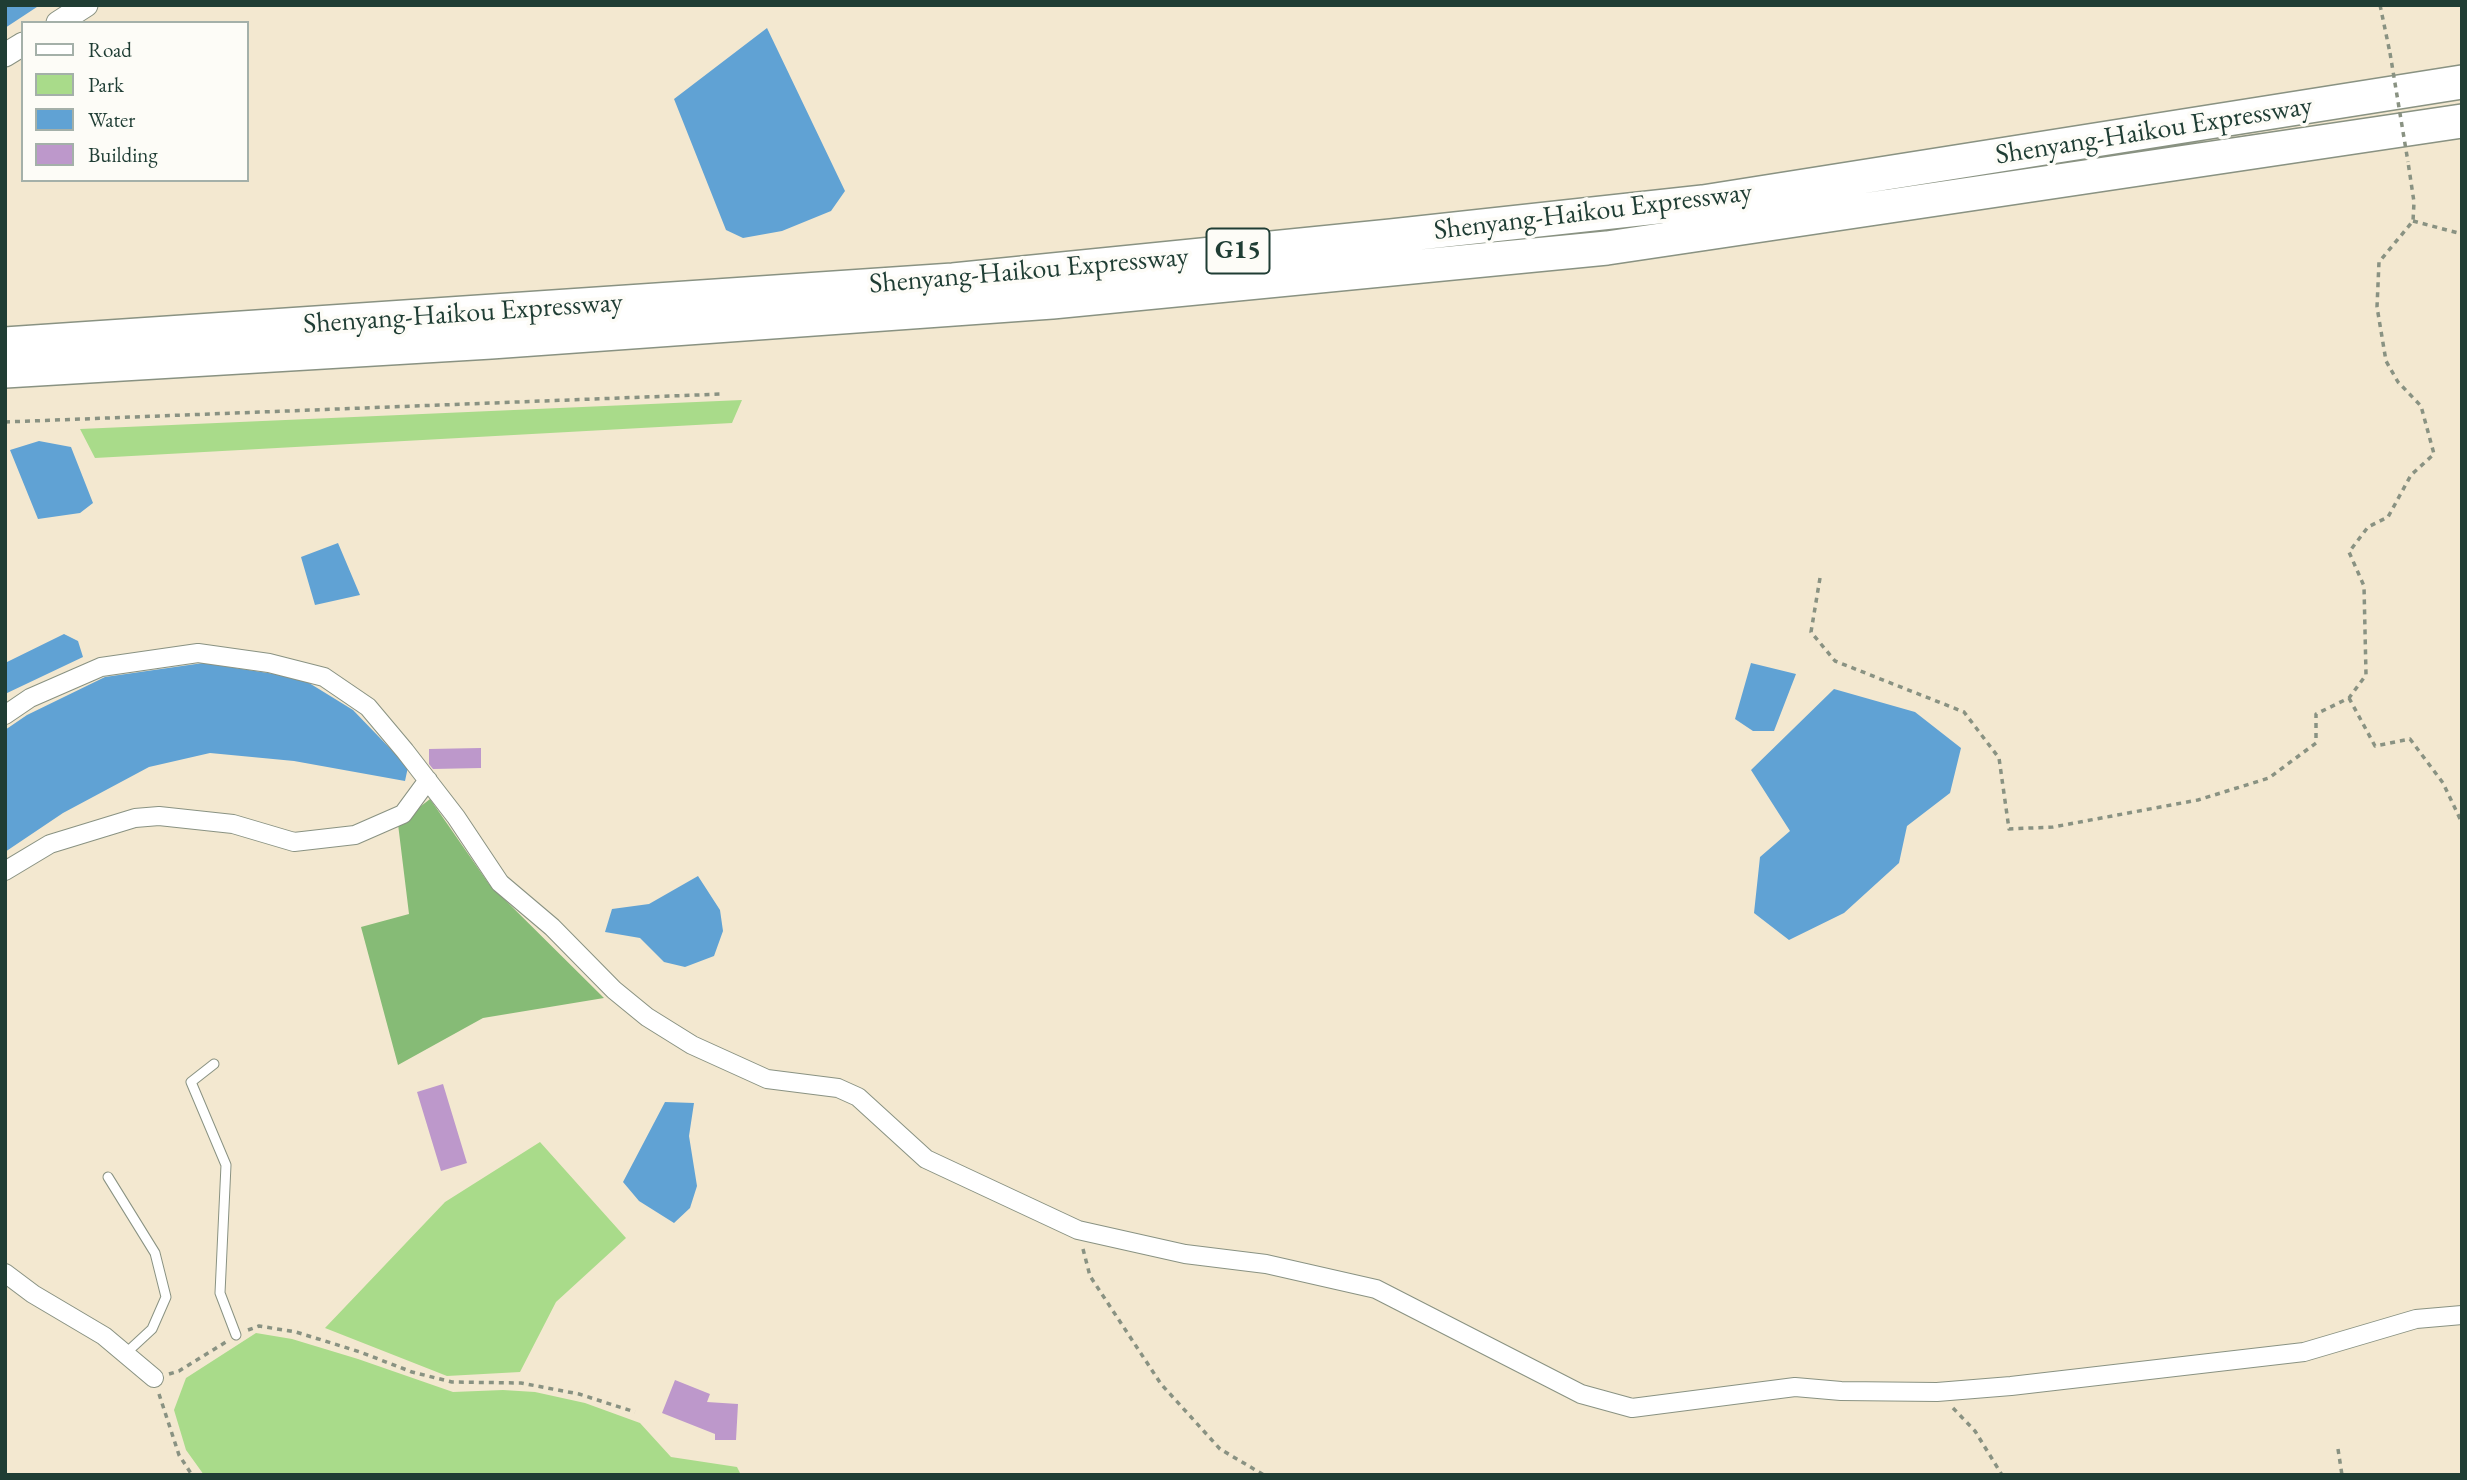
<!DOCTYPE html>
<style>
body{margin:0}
#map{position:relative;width:2467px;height:1480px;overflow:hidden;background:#f3e8d0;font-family:"EB Garamond",serif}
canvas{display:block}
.frame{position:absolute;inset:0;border:7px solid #1f3d34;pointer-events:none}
.legend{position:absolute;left:21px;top:21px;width:228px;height:161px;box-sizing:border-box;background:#fdfcf7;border:2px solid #a4b0a9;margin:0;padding:9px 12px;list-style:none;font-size:21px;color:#1f3d34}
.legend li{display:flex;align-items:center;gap:14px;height:35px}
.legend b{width:35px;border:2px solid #a4b0a9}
</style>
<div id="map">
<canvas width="2467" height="1480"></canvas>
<div class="frame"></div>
<ul class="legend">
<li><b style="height:9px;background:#fff"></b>Road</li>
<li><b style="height:19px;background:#a9db8a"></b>Park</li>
<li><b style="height:19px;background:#60a2d4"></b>Water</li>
<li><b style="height:19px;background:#bd98cb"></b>Building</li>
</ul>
</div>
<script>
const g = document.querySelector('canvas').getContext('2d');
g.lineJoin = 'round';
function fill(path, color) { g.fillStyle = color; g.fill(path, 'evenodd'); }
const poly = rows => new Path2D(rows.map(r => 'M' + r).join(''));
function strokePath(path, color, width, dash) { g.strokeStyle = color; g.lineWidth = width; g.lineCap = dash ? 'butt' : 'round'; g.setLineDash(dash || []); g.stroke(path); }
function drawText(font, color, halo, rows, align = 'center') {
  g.font = font + ' "EB Garamond",serif'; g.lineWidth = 7; g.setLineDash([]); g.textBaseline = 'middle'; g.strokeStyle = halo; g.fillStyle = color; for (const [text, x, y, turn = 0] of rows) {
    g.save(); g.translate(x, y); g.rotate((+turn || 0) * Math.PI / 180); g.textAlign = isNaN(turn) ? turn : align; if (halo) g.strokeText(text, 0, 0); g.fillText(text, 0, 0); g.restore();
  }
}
fill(poly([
 [742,400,732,423,95,458,80,429],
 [540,1142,626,1238,556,1302,520,1372,447,1376,325,1328,445,1202],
 [256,1333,292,1339,358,1359,453,1392,503,1390,535,1392,585,1403,640,1423,671,1457,737,1467,741,1475,204,1475,186,1450,174,1410,186,1378]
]), '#a9db8a');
fill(poly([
 [430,799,489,884,604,998,483,1018,398,1065,361,927,409,914,398,824]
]), '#86bb76');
fill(poly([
 [5,5,40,5,5,28],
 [767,28,845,191,831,211,782,231,743,238,726,230,674,99],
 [39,441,71,447,93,503,80,513,38,519,10,450],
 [338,543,360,595,315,605,301,557],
 [64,634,78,641,83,657,5,694,5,663],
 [203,663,301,678,353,710,408,767,405,781,294,761,210,753,149,767,63,813,5,852,5,730,27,715,105,677],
 [1751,663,1796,674,1774,731,1753,731,1735,719],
 [1834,689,1915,712,1961,748,1950,793,1907,826,1899,863,1844,913,1789,940,1754,913,1760,857,1790,831,1751,770],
 [698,876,720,910,723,931,714,956,685,967,664,962,640,938,605,932,612,909,649,904],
 [665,1102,694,1103,689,1136,697,1186,690,1208,674,1223,639,1201,623,1182]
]), '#60a2d4');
fill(poly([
 [481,748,481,768,433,769,429,764,429,749],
 [443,1084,467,1163,441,1171,417,1092],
 [675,1380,710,1394,707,1402,738,1404,736,1440,715,1440,715,1434,662,1413]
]), '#bd98cb');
const service = poly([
 [214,1064,191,1082,226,1165,220,1293,236,1335],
 [108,1177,155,1253,166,1297,152,1329,125,1354]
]);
const minor = poly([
 [5,715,30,698,101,667,198,653,269,663,324,677,368,707,405,751,456,817,500,883,552,927,614,990,647,1017,692,1045,767,1079,838,1088,858,1097,926,1159,1078,1230,1185,1254,1266,1264,1376,1289,1581,1394,1632,1408,1795,1387,1841,1391,1937,1392,2011,1386,2304,1352,2416,1319,2462,1315],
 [5,871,50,844,135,818,159,816,233,824,294,842,355,835,403,814,428,780],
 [5,1273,33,1294,104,1336,154,1378]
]);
const tertiary = poly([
 [58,23,86,5],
 [5,55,23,44]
]);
const motorway = poly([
 [5,344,953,280,1391,236,1703,202,2462,82],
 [5,371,491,342,1052,302,1607,248,2462,121]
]);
strokePath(service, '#899282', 11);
strokePath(minor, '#899282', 20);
strokePath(tertiary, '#899282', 25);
strokePath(motorway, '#899282', 36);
strokePath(poly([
 [2380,5,2390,53],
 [2413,221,2462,234],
 [5,422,722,394],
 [1820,578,1811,632,1835,661,1964,712,1999,758,2009,829,2053,827,2198,800,2269,778,2316,743,2316,714,2349,698,2366,675,2364,586,2349,552,2368,527,2388,517,2411,475,2434,454,2421,406,2398,382,2386,361,2377,307,2379,262,2413,221,2414,202,2408,162],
 [2349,698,2375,746,2410,739,2443,783,2462,823],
 [2462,981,2462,986],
 [1083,1249,1090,1276,1161,1384,1220,1449,1264,1475],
 [248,1330,259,1326,296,1332,360,1352,412,1372,452,1382,521,1383,579,1394,635,1412],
 [169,1374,179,1371,226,1342],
 [159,1394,179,1455,192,1475],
 [1953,1408,1975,1431,2002,1475],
 [2338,1449,2342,1475]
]), '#899282', 3.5, [5, 5]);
strokePath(service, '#fff', 9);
strokePath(minor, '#fff', 18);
strokePath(tertiary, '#fff', 23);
strokePath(motorway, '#fff', 33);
strokePath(poly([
 [2390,53,2408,162]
]), '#899282', 3.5, [5, 5]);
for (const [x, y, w] of [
 [1238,251,63]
]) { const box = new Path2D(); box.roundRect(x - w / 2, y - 22.5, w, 45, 5); g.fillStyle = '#fdfcf7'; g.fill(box); strokePath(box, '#1f3d34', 2); }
drawText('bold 26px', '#1f3d34', null, [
 ["G15",1238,251]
]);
drawText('28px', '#1f3d34', '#fdfcf7', [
 ["Shenyang-Haikou Expressway",2154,131,-9],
 ["Shenyang-Haikou Expressway",1593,212,-7],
 ["Shenyang-Haikou Expressway",1029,271,-5],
 ["Shenyang-Haikou Expressway",463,314,-4]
]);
</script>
